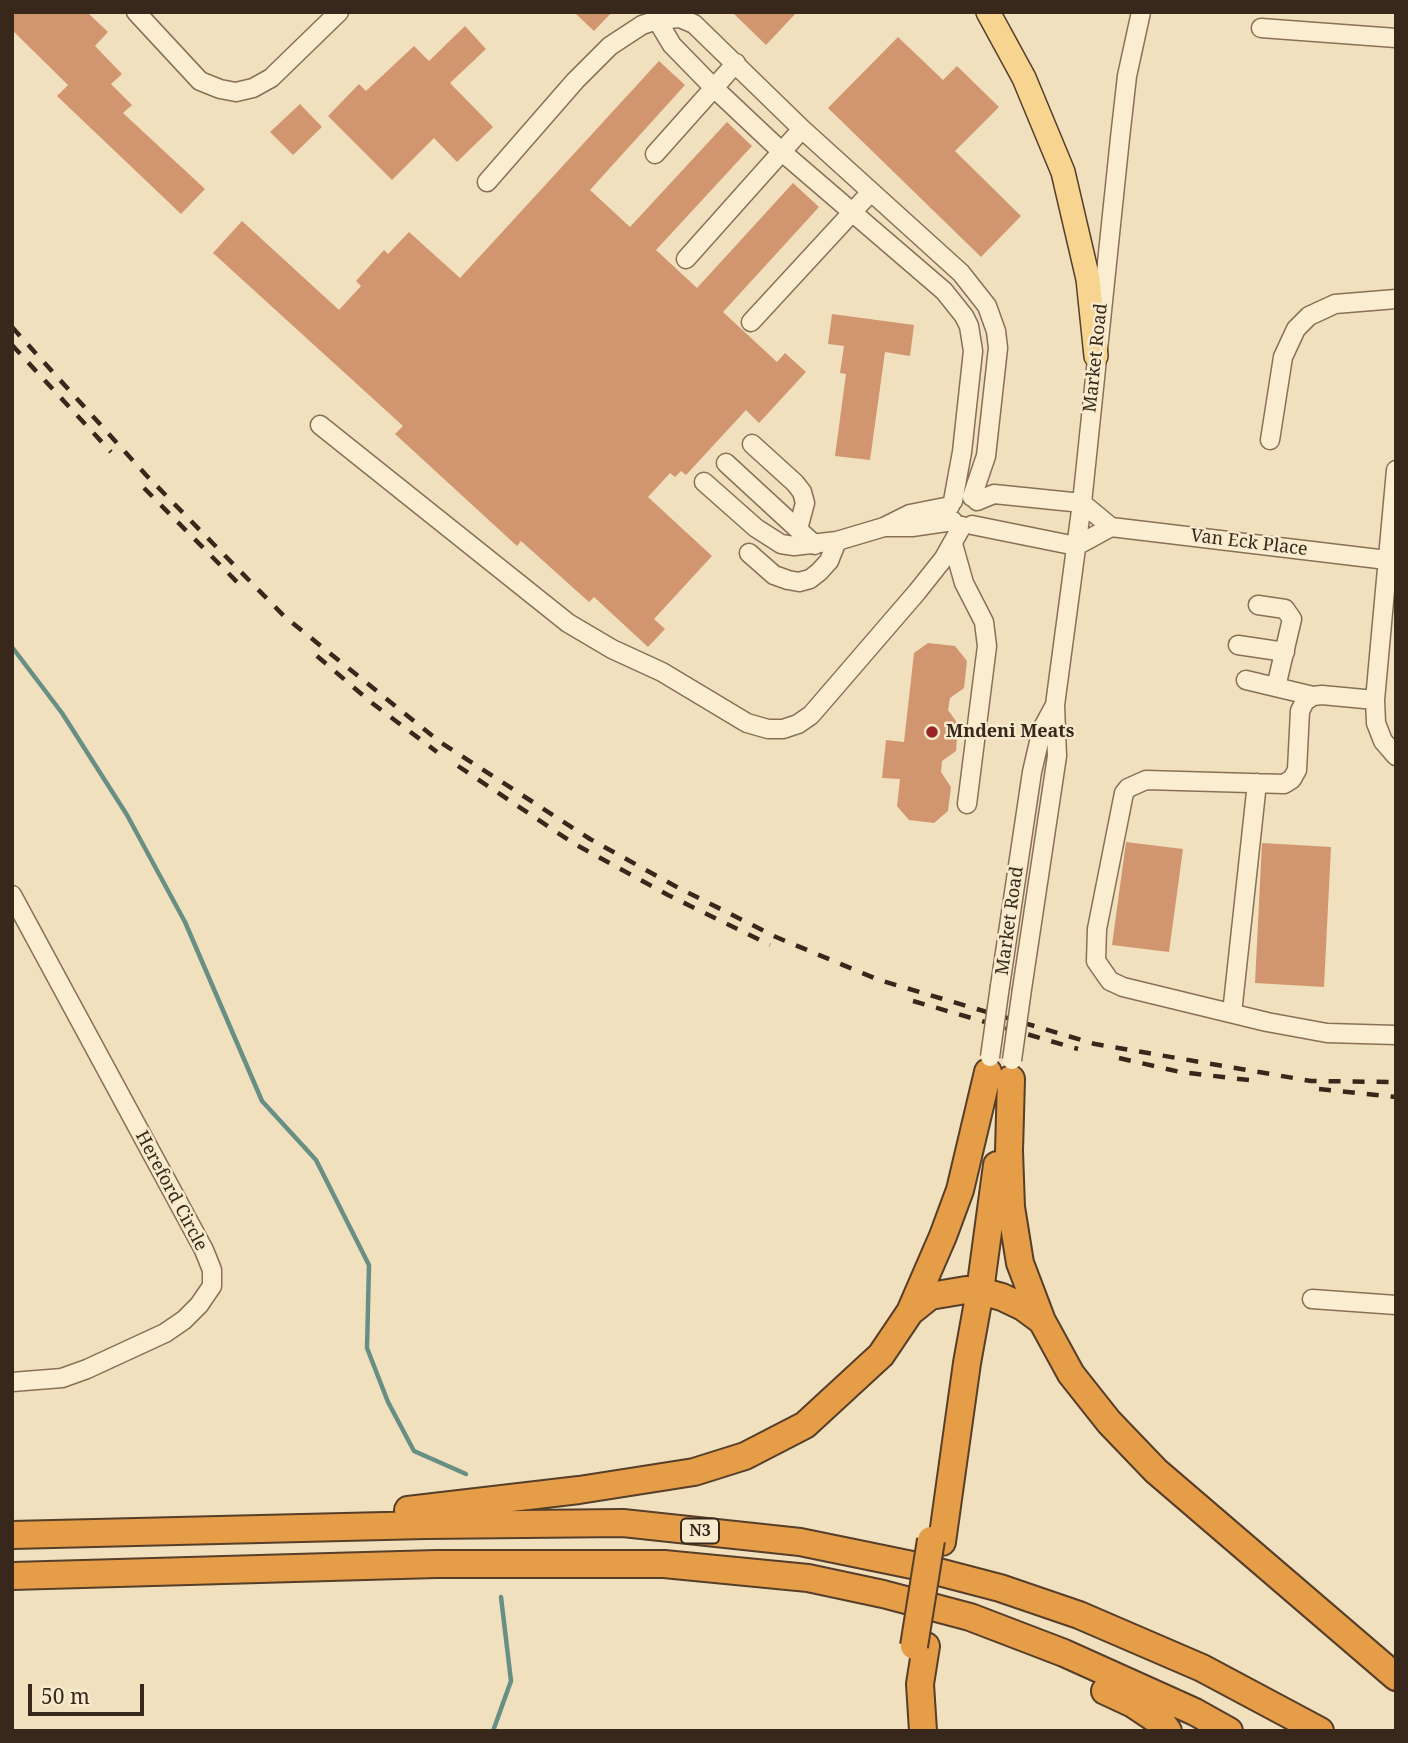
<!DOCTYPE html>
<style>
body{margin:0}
#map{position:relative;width:1408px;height:1743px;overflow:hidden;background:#f0e0bd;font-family:"Noto Serif",serif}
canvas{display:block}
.frame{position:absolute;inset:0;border:14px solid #37281b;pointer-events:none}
.scale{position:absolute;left:28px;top:1684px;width:116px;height:32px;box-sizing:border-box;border:4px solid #37281b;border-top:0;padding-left:9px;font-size:21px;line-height:24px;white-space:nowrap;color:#37281b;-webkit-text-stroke:5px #f7eacd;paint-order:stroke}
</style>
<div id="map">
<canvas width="1408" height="1743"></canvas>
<div class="frame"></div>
<div class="scale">50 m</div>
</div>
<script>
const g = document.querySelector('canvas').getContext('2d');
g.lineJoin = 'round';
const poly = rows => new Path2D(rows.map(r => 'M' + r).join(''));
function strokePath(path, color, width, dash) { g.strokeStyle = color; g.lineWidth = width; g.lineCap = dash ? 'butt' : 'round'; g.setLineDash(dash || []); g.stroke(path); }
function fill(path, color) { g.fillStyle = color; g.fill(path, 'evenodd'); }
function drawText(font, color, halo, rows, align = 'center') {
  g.font = font + ' "Noto Serif",serif'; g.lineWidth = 5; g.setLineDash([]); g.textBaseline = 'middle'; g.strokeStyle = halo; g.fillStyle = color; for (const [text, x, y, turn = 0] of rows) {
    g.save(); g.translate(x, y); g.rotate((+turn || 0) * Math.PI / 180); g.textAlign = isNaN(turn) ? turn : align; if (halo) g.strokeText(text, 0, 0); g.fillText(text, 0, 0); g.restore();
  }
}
strokePath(poly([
 [12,647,62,713,127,815,185,922,262,1101,316,1160,369,1265,367,1348,388,1402,414,1451,466,1474],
 [493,1731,511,1681,501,1597]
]), '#688f84', 4.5);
fill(poly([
 [12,12,87,12,108,32,95,46,122,74,111,84,132,105,123,113,205,189,181,214,57,96,68,85,12,30],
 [574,12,612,12,594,31],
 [732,12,797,12,766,45],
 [465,26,486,49,450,83,493,127,457,162,434,138,392,180,328,116,359,84,366,91,414,46,429,61],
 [898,37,943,80,957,66,999,107,955,151,1021,216,981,257,828,108],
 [659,61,685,85,590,190,630,227,727,122,752,146,656,250,697,288,793,183,819,207,723,312,777,362,785,353,806,372,759,423,746,410,686,475,681,471,675,477,670,473,648,497,712,556,654,619,665,629,648,647,594,597,589,602,521,541,517,546,395,434,403,426,213,253,242,221,339,310,361,286,356,281,384,250,388,254,409,232,460,278],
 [300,104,322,127,293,155,270,132],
 [832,314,914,325,910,356,885,352,870,460,835,456,846,374,840,373,844,346,828,344],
 [928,643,955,646,967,661,964,688,950,698,948,710,958,724,956,751,942,761,941,772,951,787,948,811,934,823,909,820,897,806,900,779,882,778,886,740,904,742,914,653],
 [1126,842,1183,849,1169,952,1112,945],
 [1262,843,1331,847,1324,987,1255,983]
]), '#d19670');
const minor = poly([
 [136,12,200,81,220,89,236,92,253,88,271,78,339,12],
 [657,20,672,45,713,87,781,151,944,291,964,316,969,326,973,351,962,452,953,501],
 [1261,28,1396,38],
 [655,154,736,63],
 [487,182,575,81,610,46,642,25,657,20,680,18,694,24,802,129,961,273,987,306,996,331,998,348,986,456,972,497],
 [686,259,802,129],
 [751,322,870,193],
 [320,425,568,623,612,649,662,672,747,723,768,729,783,729,798,724,811,715,917,592,944,558,962,526],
 [1270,440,1283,357,1296,329,1309,316,1335,304,1396,299],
 [752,444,795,483,802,492,805,503,798,529],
 [726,463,815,545],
 [1396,470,1375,700,1376,723,1383,741,1396,756],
 [704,482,756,528,781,544,794,546,837,541,884,527,910,514,950,506],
 [977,501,994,494,1082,503,1111,527,1387,560],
 [972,525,1076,546,1111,527],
 [887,527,912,527,953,521],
 [953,544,964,583,984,622,987,646,967,804],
 [749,553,774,575,788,580,799,582,810,579,819,572,829,561,837,541],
 [1258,605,1285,609,1292,619,1276,687],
 [1238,645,1285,652],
 [1246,680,1313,696],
 [1375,700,1322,695,1313,696,1305,701,1300,711,1297,770,1292,779,1284,784,1146,780,1128,788,1124,793,1097,929,1096,961,1110,981,1123,987,1267,1022,1327,1033,1396,1035],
 [12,895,204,1250,212,1270,212,1286,199,1305,184,1320,165,1333,87,1369,62,1378,12,1382],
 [1000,986,1032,772,1042,729,1055,705],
 [1022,989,1057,756,1055,705,1082,503,1120,138,1127,76,1141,12],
 [1232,1013,1257,783],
 [1312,1299,1396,1305]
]);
const major = poly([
 [988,12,1024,78,1063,172,1088,279,1096,356]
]);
const highway = poly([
 [1011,1079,1009,1151,1011,1207,1020,1263,1042,1321,1071,1374,1109,1422,1156,1471,1396,1677],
 [910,1312,930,1296,966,1290,980,1291,1002,1297,1023,1307,1042,1321],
 [408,1510,579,1490,694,1472,745,1456,805,1425,881,1355,910,1312,943,1236,960,1190,988,1072],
 [12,1535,426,1525,623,1523,800,1542,912,1565,1000,1588,1079,1615,1202,1668,1320,1731],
 [942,1542,967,1363,980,1291,997,1165],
 [12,1576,436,1564,664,1564,808,1578,883,1594,970,1617,1064,1653,1195,1712,1229,1731],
 [1105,1691,1133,1704,1163,1724,1168,1731],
 [923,1731,920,1684,926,1646]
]);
strokePath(minor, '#897055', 21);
strokePath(major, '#563e2a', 26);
strokePath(highway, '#563e2a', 30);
strokePath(minor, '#fbedd0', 18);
strokePath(major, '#f7d591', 23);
strokePath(highway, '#e69d47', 26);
strokePath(poly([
 [12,327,146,475,285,617,440,742,590,839,675,886,776,937,879,980,1095,1044,1311,1081,1396,1082],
 [12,345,111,452],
 [144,488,240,585],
 [317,656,372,703,437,752],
 [458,766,573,843,668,895,770,945],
 [913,1001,1078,1049],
 [1119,1058,1180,1072,1257,1081],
 [1319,1089,1396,1097]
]), '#37281b', 4.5, [12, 12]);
const minorBridge = poly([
 [990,1057,1000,986],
 [1012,1060,1022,989]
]);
const highwayBridge = poly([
 [914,1646,931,1540]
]);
strokePath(minorBridge, '#897055', 21, []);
strokePath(highwayBridge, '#563e2a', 30, []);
strokePath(minorBridge, '#fbedd0', 18);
strokePath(highwayBridge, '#e69d47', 26);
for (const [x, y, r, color] of [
 [932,732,7,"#9b2225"]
]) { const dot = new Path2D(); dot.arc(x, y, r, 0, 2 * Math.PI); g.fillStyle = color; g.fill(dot); strokePath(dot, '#f7eacd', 2.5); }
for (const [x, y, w] of [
 [700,1531,38]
]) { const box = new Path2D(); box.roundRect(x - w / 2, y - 12.5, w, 25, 5); g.fillStyle = '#f7eacd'; g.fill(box); strokePath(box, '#37281b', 2); }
drawText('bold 16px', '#37281b', null, [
 ["N3",700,1531]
]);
drawText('18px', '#37281b', '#f7eacd', [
 ["Market Road",1096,358,-84],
 ["Van Eck Place",1249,543,7],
 ["Market Road",1010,921,-82],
 ["Hereford Circle",171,1191,62]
]);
drawText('bold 18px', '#37281b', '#f7eacd', [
 ["Mndeni Meats",946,732]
], 'left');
</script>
